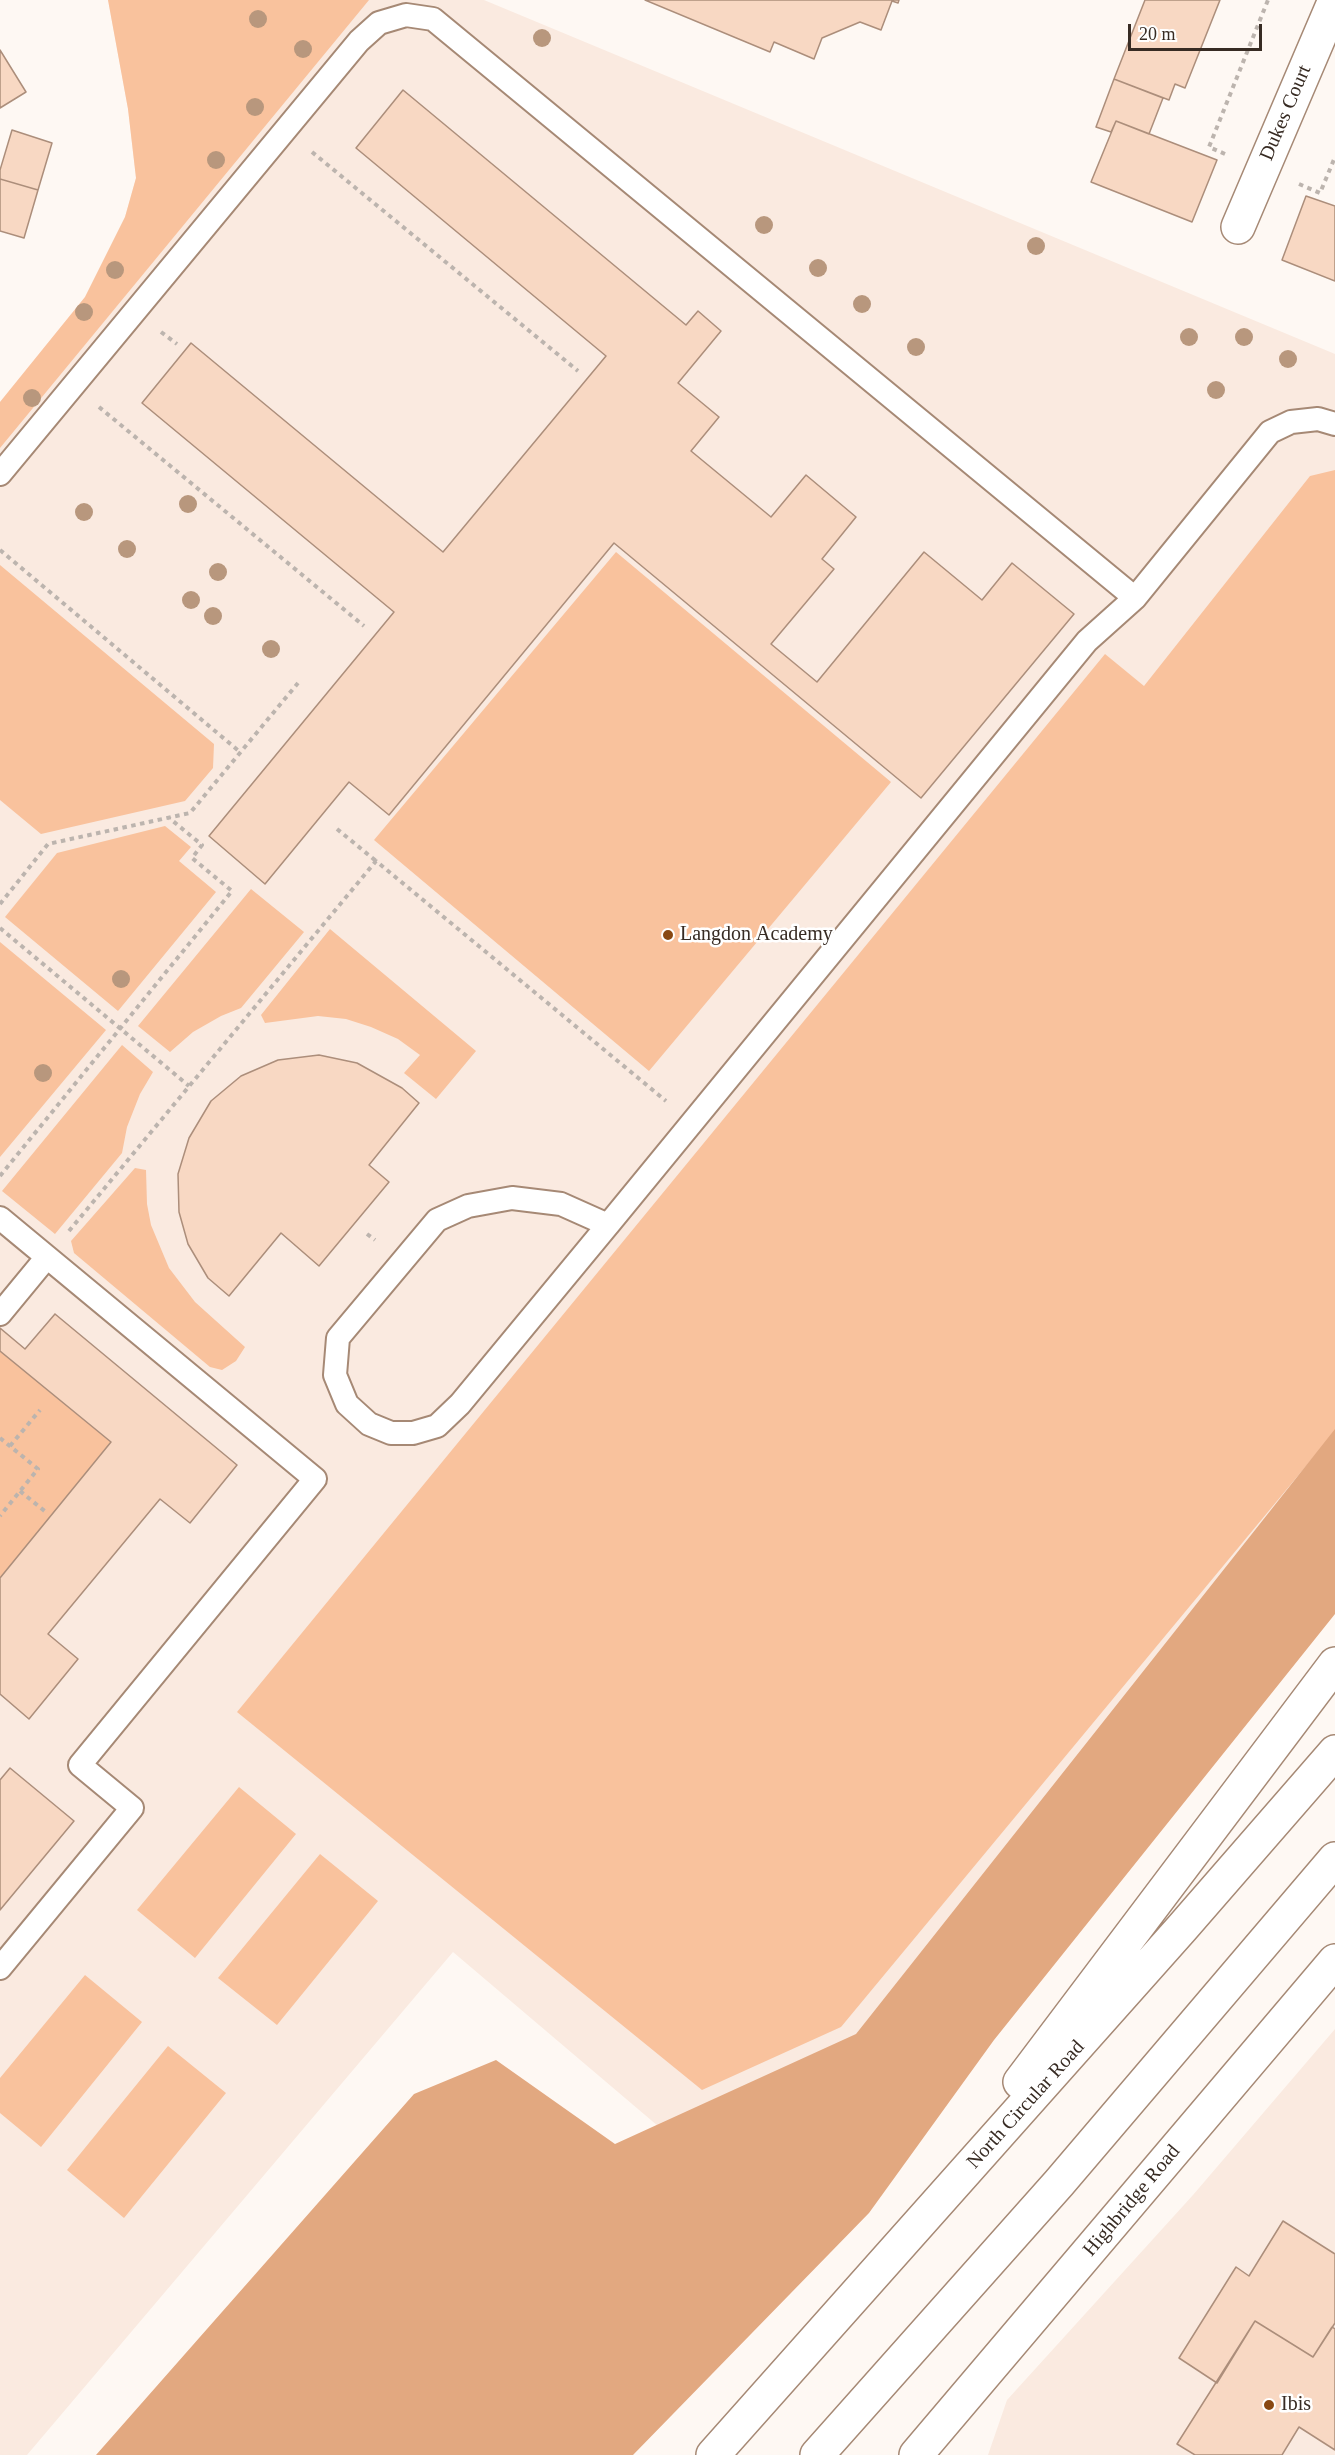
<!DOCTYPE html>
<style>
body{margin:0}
#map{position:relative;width:1335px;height:2455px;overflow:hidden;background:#fef8f3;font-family:Georgia,serif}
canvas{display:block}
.scale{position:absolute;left:1128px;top:24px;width:134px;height:27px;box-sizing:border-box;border:3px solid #372b23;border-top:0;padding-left:8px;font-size:18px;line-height:21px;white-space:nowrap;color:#372b23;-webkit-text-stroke:4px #fff;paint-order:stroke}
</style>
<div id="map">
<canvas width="1335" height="2455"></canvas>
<div class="scale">20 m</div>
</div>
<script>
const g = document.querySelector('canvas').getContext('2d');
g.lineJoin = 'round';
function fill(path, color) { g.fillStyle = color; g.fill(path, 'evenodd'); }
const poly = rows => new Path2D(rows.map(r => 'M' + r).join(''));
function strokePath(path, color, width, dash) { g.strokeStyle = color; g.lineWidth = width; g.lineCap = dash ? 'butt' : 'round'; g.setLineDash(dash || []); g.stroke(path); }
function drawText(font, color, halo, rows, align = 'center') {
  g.font = font + ' Georgia,serif'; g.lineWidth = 5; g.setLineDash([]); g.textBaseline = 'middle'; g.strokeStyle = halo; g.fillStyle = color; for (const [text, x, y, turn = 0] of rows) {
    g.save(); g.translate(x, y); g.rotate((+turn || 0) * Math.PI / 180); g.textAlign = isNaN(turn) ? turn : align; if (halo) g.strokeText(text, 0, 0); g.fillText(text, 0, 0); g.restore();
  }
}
fill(poly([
 [108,0,484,0,1335,354,1335,1469,859,2063,678,2143,453,1952,27,2455,0,2455,0,402,85,297,125,217,136,178,128,109],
 [1335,2029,1335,2455,988,2455,1007,2400,1193,2195]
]), '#faeae0');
fill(poly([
 [108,0,369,0,0,448,0,402,85,297,125,217,136,178,128,109],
 [1335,470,1335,1431,841,2027,702,2090,237,1712,1105,654,1144,686,1310,476],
 [616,552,891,782,649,1071,374,840],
 [0,565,214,744,213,768,185,801,41,834,0,800],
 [165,826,191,847,179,861,216,892,118,1011,5,917,57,853],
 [251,889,304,932,241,1008,221,1016,193,1032,170,1052,138,1026],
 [330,929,476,1051,436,1099,404,1073,420,1055,398,1039,371,1027,346,1019,318,1016,265,1023,261,1015],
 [0,942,106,1030,0,1157],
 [122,1045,153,1072,140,1094,127,1127,122,1153,55,1234,2,1191],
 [135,1168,146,1170,147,1204,151,1225,169,1268,195,1302,245,1347,236,1361,222,1370,210,1367,74,1253,71,1241],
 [0,1351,111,1442,0,1578],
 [239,1787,296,1834,195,1958,137,1910],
 [320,1854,378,1901,277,2025,218,1978],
 [85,1975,142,2022,41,2147,0,2113,0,2078],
 [168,2046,226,2093,124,2218,67,2170]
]), '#f9c29d');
fill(poly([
 [1335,1429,1335,1614,994,2040,869,2213,633,2455,96,2455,414,2094,496,2060,615,2144,856,2034]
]), '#e2a880');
const building = poly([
 [645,0,899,0,898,3,892,1,881,30,860,22,822,38,814,59,774,42,770,52,645,0],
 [1145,0,1220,0,1185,88,1175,84,1169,100,1114,79,1145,0],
 [0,50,26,92,0,108,0,50],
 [1114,79,1163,98,1149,134,1116,121,1111,132,1096,127,1114,79],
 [403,90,686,325,698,311,721,331,678,383,719,417,691,451,771,517,806,475,856,517,822,559,834,569,771,644,817,682,924,552,982,600,1012,563,1074,614,921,798,614,543,389,815,349,782,265,884,209,836,394,612,142,403,191,343,443,552,606,356,356,148,403,90],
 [1116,121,1217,160,1192,222,1091,182,1116,121],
 [12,130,52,143,38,190,0,179,0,170,12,130],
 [0,179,38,190,24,238,0,231,0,179],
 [1306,196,1335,206,1335,281,1282,260,1306,196],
 [319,1055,357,1063,402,1088,419,1103,369,1165,389,1182,319,1266,281,1233,229,1296,208,1278,188,1244,179,1212,178,1174,189,1138,211,1101,241,1076,278,1060,319,1055],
 [55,1314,237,1465,190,1523,160,1499,48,1634,78,1659,29,1719,0,1694,0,1578,111,1442,0,1351,0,1328,25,1349,55,1314],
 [10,1768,74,1821,0,1910,0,1780,10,1768],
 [1283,2221,1335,2254,1335,2323,1313,2357,1255,2321,1217,2383,1179,2358,1236,2267,1249,2276,1283,2221],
 [1255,2321,1313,2357,1332,2327,1335,2329,1335,2450,1299,2427,1282,2455,1195,2455,1177,2444,1255,2321]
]);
fill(building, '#f8d8c3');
strokePath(building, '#ac8e7b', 1.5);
const service = poly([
 [0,474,359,41,379,23,406,15,433,19,1135,598],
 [0,1218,315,1479,80,1765,132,1808,0,1968],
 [608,1225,460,1404,437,1426,413,1433,391,1433,369,1424,347,1404,335,1375,338,1338,437,1220,468,1206,512,1198,561,1204,608,1225,1087,641,1135,598,1270,432,1291,422,1318,419,1335,424],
 [0,1314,47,1257]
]);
const minor = poly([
 [1238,227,1335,0]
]);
const tertiary = poly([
 [916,2455,1335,1961]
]);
const trunk = poly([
 [1020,2082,1335,1664],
 [713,2455,1182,1928,1335,1752],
 [817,2455,1059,2183,1335,1859]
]);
strokePath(service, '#a68975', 26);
strokePath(minor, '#a68975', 36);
strokePath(tertiary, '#a68975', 36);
strokePath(trunk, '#a68975', 36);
strokePath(poly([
 [312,152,578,371],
 [1225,154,1209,147,1268,0],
 [1299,184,1320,193,1335,157],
 [161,332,177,344],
 [99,407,364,626],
 [0,550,240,752],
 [337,829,376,861],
 [0,904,48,844,190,813,298,683],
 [0,928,189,1086],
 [0,1176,232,891,192,858,202,845,168,817],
 [69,1231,376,861,666,1101],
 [367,1234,375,1240],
 [0,1438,38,1469,0,1516],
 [10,1446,40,1410],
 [20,1491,47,1513]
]), '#bcb4ae', 4, [4.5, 4.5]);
strokePath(service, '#fff', 22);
strokePath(minor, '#fff', 33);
strokePath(tertiary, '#fff', 33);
strokePath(trunk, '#fff', 33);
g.fillStyle = '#b8977d';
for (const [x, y] of [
 [258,19],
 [542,38],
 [303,49],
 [255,107],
 [216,160],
 [764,225],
 [1036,246],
 [818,268],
 [115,270],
 [862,304],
 [84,312],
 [1189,337],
 [1244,337],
 [916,347],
 [1288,359],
 [1216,390],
 [32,398],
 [188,504],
 [84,512],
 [127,549],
 [218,572],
 [191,600],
 [213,616],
 [271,649],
 [121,979],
 [43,1073]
]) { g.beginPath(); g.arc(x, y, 9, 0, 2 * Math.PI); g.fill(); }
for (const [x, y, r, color] of [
 [668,935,6,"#894812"],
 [1269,2405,6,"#894812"]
]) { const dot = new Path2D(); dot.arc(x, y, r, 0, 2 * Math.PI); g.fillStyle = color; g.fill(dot); strokePath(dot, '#fff', 2); }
drawText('20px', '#372b23', '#fff', [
 ["Dukes Court",1286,113,-67],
 ["North Circular Road",1026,2105,-48],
 ["Highbridge Road",1132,2201,-50]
]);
drawText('20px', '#372b23', '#fff', [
 ["Langdon Academy",680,935],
 ["Ibis",1281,2405]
], 'left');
</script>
